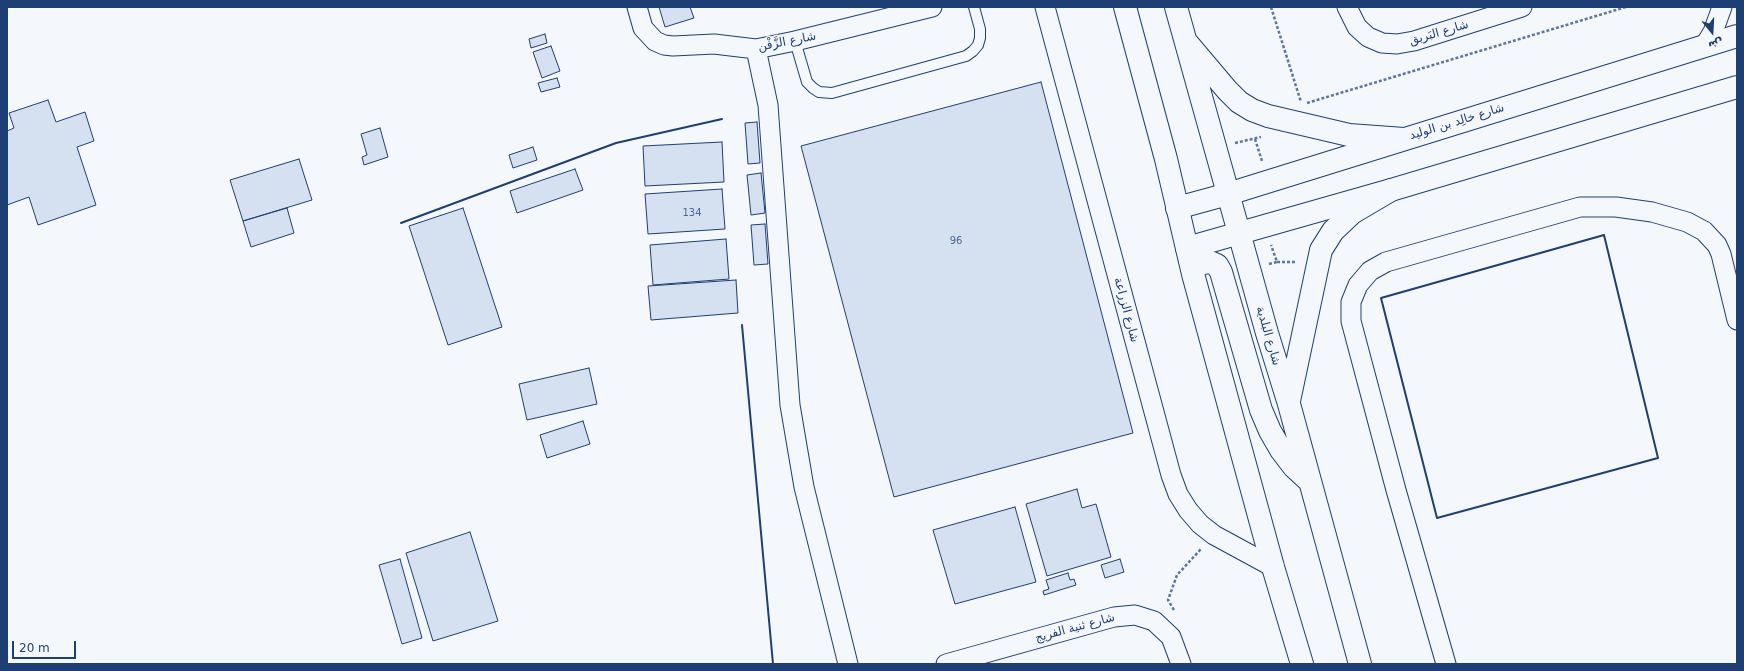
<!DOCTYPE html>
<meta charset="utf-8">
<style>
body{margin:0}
#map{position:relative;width:1744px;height:671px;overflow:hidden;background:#f4f7fb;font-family:"DejaVu Sans",Cairo,sans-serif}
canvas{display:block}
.frame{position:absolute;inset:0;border:8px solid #1d3f73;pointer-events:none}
.north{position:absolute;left:1692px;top:12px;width:40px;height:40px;-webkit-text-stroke:3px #f4f7fb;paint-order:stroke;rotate:162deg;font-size:11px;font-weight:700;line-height:16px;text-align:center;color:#1d3f73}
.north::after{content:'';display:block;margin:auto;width:14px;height:18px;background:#1d3f73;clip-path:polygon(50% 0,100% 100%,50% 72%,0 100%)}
.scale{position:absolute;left:12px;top:641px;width:64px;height:18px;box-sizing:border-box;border:2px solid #1d3f73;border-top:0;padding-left:5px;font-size:12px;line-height:14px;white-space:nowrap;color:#1d3f73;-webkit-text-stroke:3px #f4f7fb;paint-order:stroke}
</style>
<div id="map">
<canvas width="1744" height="671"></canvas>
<div class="frame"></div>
<div class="north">ش</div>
<div class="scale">20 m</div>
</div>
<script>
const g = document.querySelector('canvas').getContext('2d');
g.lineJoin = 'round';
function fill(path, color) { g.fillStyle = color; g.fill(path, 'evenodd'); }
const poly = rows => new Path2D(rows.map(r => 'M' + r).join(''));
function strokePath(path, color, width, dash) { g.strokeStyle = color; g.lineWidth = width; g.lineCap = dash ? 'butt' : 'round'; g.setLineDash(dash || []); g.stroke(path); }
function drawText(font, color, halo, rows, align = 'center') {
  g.font = font + ' "DejaVu Sans",Cairo,sans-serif'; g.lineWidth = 3; g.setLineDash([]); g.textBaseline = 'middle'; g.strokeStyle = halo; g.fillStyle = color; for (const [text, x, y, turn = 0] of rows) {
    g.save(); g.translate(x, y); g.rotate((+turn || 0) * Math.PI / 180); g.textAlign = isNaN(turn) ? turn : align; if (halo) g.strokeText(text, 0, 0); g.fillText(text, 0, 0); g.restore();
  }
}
const building = poly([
 [659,7,690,7,694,18,665,27,659,7],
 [545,34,547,43,531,48,529,39,545,34],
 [551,46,560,71,542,78,533,52,551,46],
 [557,78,560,87,541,92,538,83,557,78],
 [1041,82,1133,433,894,497,801,146,1041,82],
 [48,100,56,122,85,112,94,141,77,147,96,205,38,225,29,197,7,205,7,131,14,128,9,113,48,100],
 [757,122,760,163,748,164,745,123,757,122],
 [380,128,388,157,364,165,362,157,367,155,361,134,380,128],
 [722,142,724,182,645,186,643,146,722,142],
 [533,147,537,160,513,168,509,155,533,147],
 [299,159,312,200,243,221,230,180,299,159],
 [575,169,583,190,517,213,510,191,575,169],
 [761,173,765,213,751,215,747,175,761,173],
 [722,189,725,229,648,234,645,194,722,189],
 [287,208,294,233,251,247,243,221,287,208],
 [463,208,502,327,448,345,409,226,463,208],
 [765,224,768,264,754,265,751,225,765,224],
 [726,239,729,279,653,285,650,245,726,239],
 [736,280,738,313,651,320,648,286,736,280],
 [589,368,597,404,527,420,519,384,589,368],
 [583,421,590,444,547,458,540,435,583,421],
 [1077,489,1082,508,1096,504,1111,557,1047,576,1026,504,1077,489],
 [1015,507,1036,582,955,604,933,530,1015,507],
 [470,532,498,621,433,641,406,553,470,532],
 [400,559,422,638,402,644,379,565,400,559],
 [1120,559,1124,572,1105,578,1101,565,1120,559],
 [1068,573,1070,580,1074,579,1076,585,1044,595,1043,591,1049,589,1046,580,1068,573]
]);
fill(building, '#d5e0f0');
strokePath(building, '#1d3f73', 1);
const lane = poly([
 [795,41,807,82,813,88,819,92,832,93,966,56,973,51,978,45,980,38,980,29,974,7]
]);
const street = poly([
 [637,7,643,28,655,41,664,45,673,46,714,44,756,49,795,41,932,7],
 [1045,7,1171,475,1178,494,1188,510,1200,524,1214,535,1273,567],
 [1347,7,1357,27,1368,37,1382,43,1397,44,1414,41,1522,7],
 [1705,45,1713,32,1722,7],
 [756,49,768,105,790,405,804,487,848,664],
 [946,664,1114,617,1135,615,1154,621,1171,637,1181,664],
 [1446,664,1396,490,1351,321,1351,302,1358,285,1370,271,1386,262,1580,207,1616,207,1652,212,1687,222,1704,231,1717,245,1721,254,1737,320]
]);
const secondary = poly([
 [1177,208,1228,194,1737,36],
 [1187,248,1391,190,1737,87]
]);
const primary = poly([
 [1125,7,1166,159,1193,274,1273,567,1302,664],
 [1176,7,1267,333,1289,404,1360,664],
 [1189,45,1227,90,1239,102,1252,110,1268,116,1349,135,1404,139],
 [1193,274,1196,267,1202,263,1210,262,1217,265,1221,272,1261,410,1270,431,1281,450,1294,467,1308,480],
 [1289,401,1321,250,1333,231,1352,213,1391,190]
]);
strokePath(lane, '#1d3f73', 12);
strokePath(street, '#1d3f73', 21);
strokePath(secondary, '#1d3f73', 24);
strokePath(primary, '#1d3f73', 24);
strokePath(poly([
 [1271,7,1301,102],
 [1307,103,1626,7],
 [1255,139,1262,161],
 [1235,143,1261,137],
 [1277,262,1296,262],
 [1269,264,1277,262,1271,245],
 [1174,610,1168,600,1177,575,1201,549]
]), '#5e769c', 2.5, [3, 2]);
strokePath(lane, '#f4f7fb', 10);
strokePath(street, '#f4f7fb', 19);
strokePath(secondary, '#f4f7fb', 22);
strokePath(primary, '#f4f7fb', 22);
strokePath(poly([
 [401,223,616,143,722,119],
 [1604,235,1658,458,1437,518,1381,298,1604,235],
 [742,325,773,664]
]), '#1d3f73', 2);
drawText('10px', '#4b6792', null, [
 ["134",692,213],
 ["96",956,241]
]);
drawText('12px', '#1d3f73', '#f4f7fb', [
 ["شارع البَريق",1439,33,-16],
 ["شارع الزَّفْن",787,42,-11],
 ["شارع خالِد بن الوليد",1457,122,-17],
 ["شارع الزراعة",1126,310,75],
 ["شارع البلدية",1268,336,74],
 ["شارع ثنية الفريج",1075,628,-15]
]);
</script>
